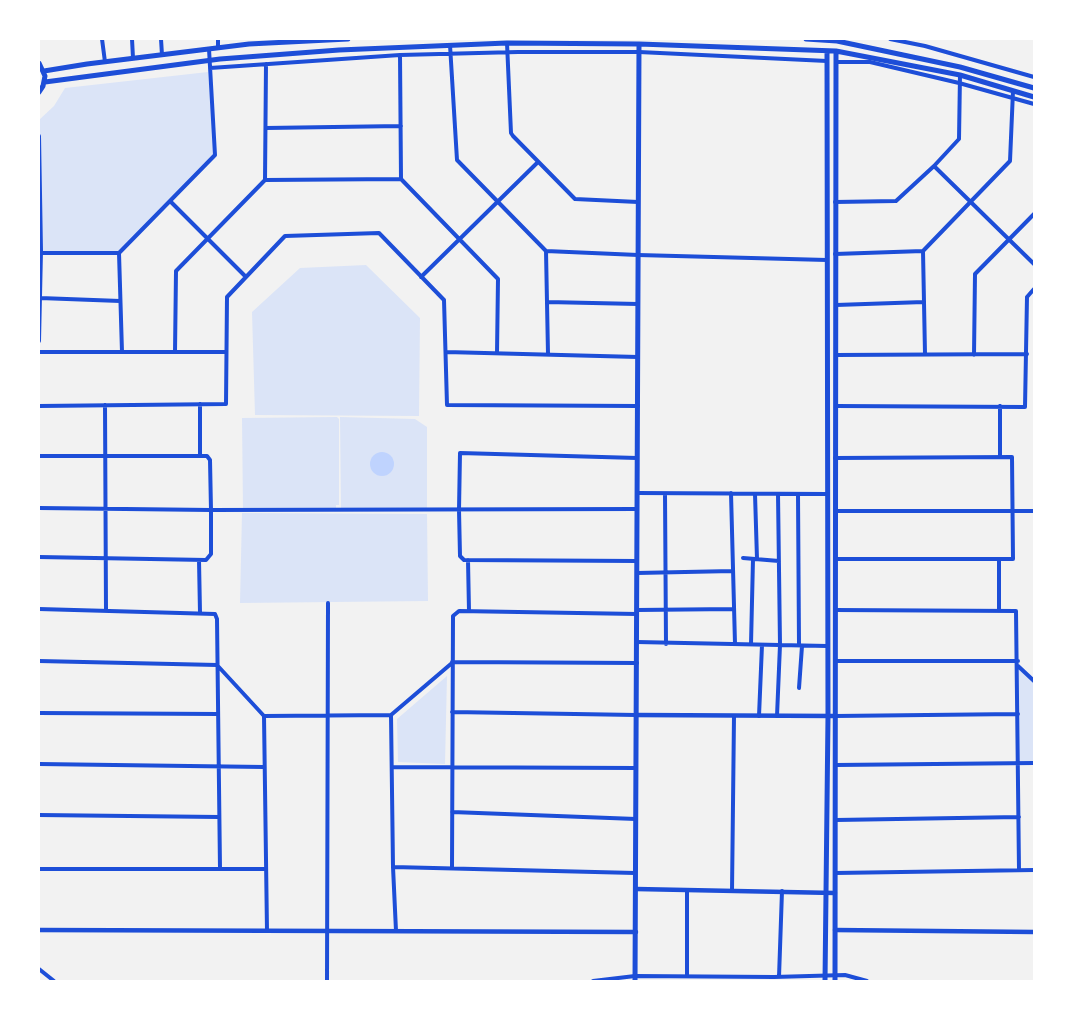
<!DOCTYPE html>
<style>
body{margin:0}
#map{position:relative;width:1073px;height:1020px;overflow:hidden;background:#f2f2f2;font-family:"Source Sans 3",sans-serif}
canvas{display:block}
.frame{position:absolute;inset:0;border:40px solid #fff;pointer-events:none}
</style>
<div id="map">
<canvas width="1073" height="1020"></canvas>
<div class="frame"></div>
</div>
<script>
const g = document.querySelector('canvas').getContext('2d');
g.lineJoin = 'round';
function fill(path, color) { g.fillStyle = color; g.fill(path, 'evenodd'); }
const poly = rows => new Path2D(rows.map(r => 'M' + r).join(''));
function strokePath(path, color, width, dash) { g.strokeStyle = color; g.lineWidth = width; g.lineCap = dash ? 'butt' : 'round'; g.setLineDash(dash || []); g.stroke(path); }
fill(poly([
 [208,72,215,155,119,253,41,251,39,120,54,106,65,88],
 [366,265,420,318,419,416,255,415,252,312,300,268],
 [337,417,339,419,339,505,336,505,336,510,243,510,242,418],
 [340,417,415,419,427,427,427,511,341,510],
 [242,513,427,514,428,601,240,603],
 [1018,666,1034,681,1034,763,1018,763],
 [447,676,445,764,398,762,397,719]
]), '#dbe4f7');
fill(poly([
 '370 464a12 12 0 1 1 24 0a12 12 0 1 1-24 0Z'
]), '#bfd3fe');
strokePath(poly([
 [102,39,105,62],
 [132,39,133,58],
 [161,39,162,55],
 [218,39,218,48],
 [890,39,925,46,1034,77],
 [507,43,511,133,513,136,575,199,638,202],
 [450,45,457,160,546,251,638,255,827,260],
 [400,55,401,179],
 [836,62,870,62,959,83,1034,104],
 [210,68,400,55,518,52,639,52,827,61],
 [266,128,401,126],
 [39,136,41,251,39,341],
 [934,166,1034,264],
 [265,180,266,64],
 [170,201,246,277],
 [835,202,896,201,934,166,959,139,960,75],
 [546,251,548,354],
 [923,251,1010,161,1013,91],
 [923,251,925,354],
 [39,253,119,253,215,155,209,49],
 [119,253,122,352],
 [835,254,923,251],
 [421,277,537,163],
 [40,298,120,301],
 [547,302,638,304],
 [836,305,924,302],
 [39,352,226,352],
 [175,352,176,271,265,180,401,179,498,279,497,353],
 [446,352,638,357],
 [836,355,1027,354],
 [974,355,975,274,1034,214],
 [200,404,200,454],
 [105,405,106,610],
 [39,406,226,404,227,297,285,236,379,233,444,300,447,405,638,406],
 [836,406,1025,407,1027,297,1034,289],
 [39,456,207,456,210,460,211,510,211,554,206,560,39,557],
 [1000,457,1000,406],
 [637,458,460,453,459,510,460,556,464,560,637,561],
 [835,458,1012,457,1013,559,835,559],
 [637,493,827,494],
 [731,493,735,644],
 [665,494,666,644],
 [755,494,757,559],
 [798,494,799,645],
 [39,508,211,510,637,509],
 [835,511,1034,511],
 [743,558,779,561],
 [999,559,999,611],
 [199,560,200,613],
 [468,560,469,611],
 [637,573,733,571],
 [39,609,215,614,217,619,220,869],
 [637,610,734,609],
 [835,610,1016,611,1019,870],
 [637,642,827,646],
 [751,644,753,559],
 [39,661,217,665,264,716,391,715,452,663],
 [835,661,1018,661],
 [452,662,637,663],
 [1018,666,1034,681],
 [799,688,802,646],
 [452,712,636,715],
 [39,713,218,714],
 [391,715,393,867,396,931],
 [264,716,267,931],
 [759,716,762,645],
 [777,716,780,645,778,494],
 [835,716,1018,714],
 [39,764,264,767],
 [836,765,1034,763],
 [392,767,636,768],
 [452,812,636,819],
 [39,815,219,817],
 [836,820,1019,817],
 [393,867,635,873],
 [452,868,453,616,459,611,637,614],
 [39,869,265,869],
 [835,873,1034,870],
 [732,891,734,716],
 [39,969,54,981],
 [687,976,687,890],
 [779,977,782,891],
 [327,981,328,603],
 [593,981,635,976,774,977,845,975,867,981]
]), '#1d4ed8', 4);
strokePath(poly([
 [636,715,835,716],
 [636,889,835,893],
 [39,930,636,932],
 [835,930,1034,932]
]), '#1d4ed8', 4.5);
strokePath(poly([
 [806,39,837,41,960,67,1034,88],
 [39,63,45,76,43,86,39,92],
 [44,71,87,64,249,44,348,39],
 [45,82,220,59,339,50,507,43,639,44,836,51,960,75,1034,97],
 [635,981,639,44],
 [825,981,828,716,827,51],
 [835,981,836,51]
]), '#1d4ed8', 5);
</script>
